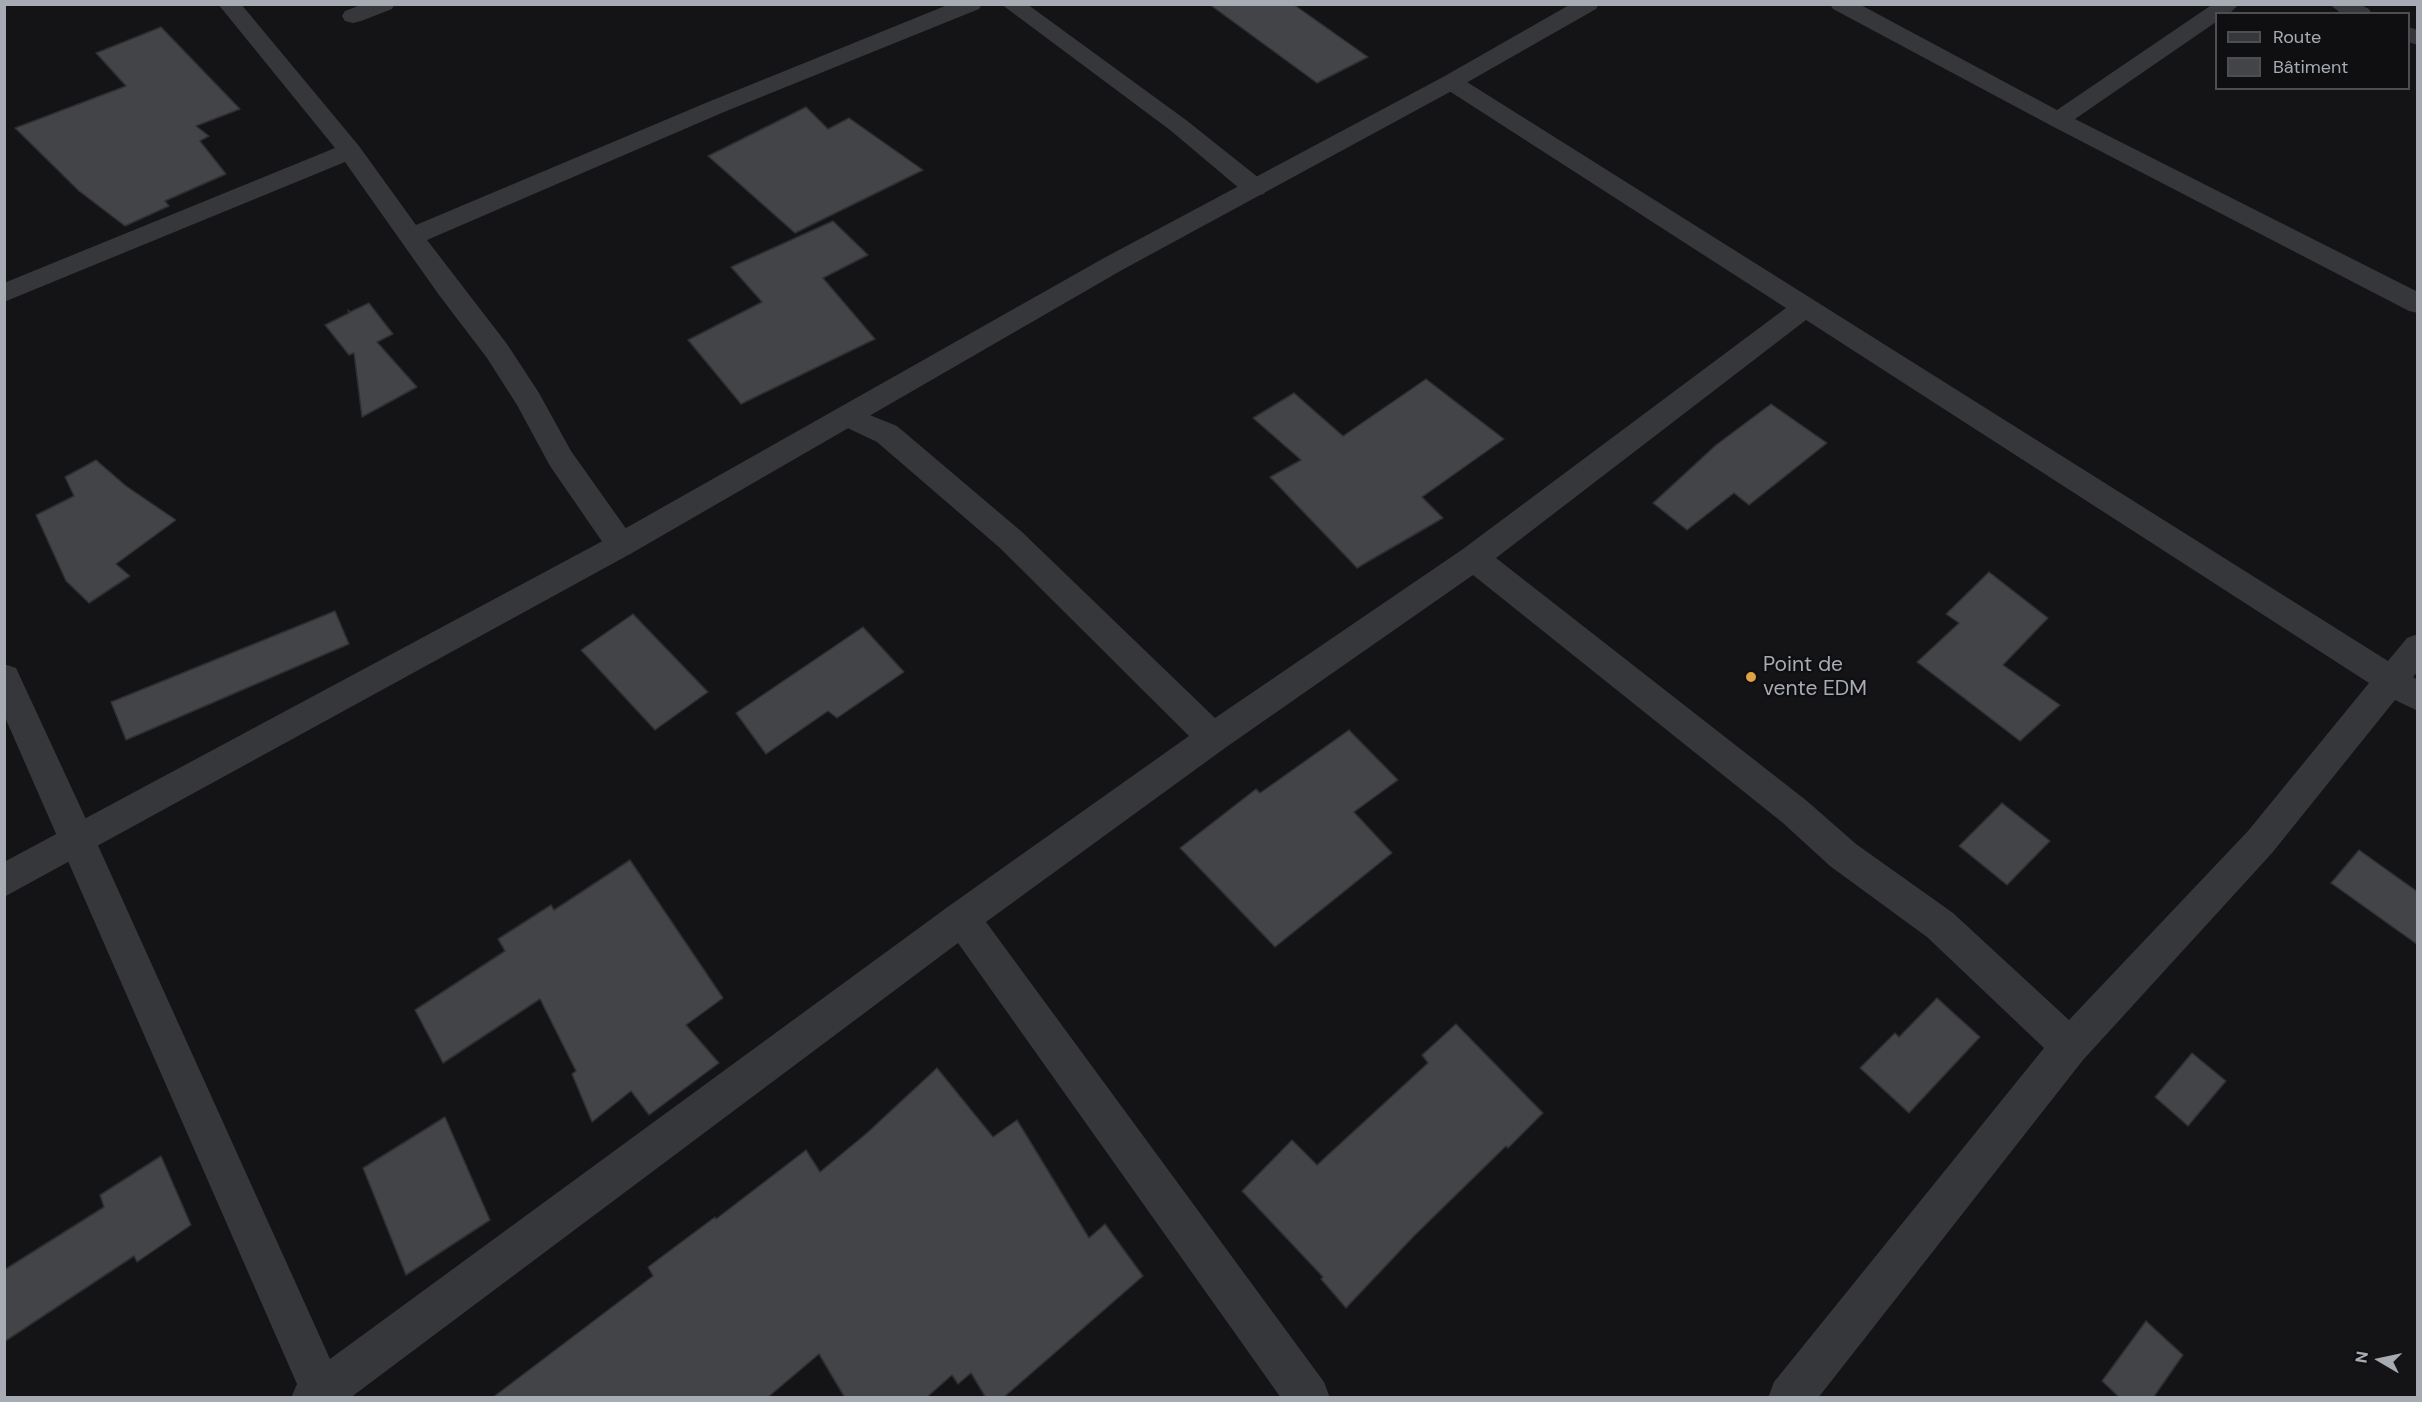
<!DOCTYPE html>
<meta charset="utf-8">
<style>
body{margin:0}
#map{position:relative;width:2422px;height:1402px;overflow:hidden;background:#141416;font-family:"DM Sans",sans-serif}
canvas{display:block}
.frame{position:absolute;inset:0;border:6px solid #a7acb4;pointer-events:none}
.legend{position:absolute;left:2215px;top:12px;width:195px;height:78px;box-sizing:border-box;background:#0f0f11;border:2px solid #4c4e52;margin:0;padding:8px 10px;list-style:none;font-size:18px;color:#a7acb4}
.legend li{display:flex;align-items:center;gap:12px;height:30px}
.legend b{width:30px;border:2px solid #4c4e52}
.north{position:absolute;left:2350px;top:1330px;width:60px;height:60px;-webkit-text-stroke:4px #0f0f11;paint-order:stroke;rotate:279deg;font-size:16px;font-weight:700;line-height:24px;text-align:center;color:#a7acb4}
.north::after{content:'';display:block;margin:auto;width:21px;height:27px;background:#a7acb4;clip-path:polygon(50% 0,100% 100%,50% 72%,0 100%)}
</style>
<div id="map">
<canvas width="2422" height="1402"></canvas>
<div class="frame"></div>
<ul class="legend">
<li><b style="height:8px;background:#36373a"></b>Route</li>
<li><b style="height:16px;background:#434448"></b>Bâtiment</li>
</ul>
<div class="north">N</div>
</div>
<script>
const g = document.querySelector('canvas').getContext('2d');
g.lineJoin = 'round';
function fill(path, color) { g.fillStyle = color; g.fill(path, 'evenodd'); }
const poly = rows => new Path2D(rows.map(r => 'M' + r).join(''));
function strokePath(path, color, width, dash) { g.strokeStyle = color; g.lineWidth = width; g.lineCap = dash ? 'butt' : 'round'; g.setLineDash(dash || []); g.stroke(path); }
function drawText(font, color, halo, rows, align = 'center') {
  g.font = font + ' "DM Sans",sans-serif'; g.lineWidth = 4.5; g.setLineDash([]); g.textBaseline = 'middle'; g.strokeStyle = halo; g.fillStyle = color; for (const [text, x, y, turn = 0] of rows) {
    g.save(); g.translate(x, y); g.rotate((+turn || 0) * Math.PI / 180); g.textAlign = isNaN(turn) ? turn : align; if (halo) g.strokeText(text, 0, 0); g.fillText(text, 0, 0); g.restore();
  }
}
const building = poly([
 [1209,4,1293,4,1368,57,1317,83,1209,4],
 [161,27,240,109,196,126,209,136,200,141,226,174,165,201,169,206,125,226,79,191,15,128,126,86,96,53,161,27],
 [806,107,828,129,849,118,923,170,795,233,708,156,806,107],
 [833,221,868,255,823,278,875,339,741,404,688,340,762,302,731,267,833,221],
 [369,303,393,334,377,342,417,387,362,417,354,353,349,355,325,325,349,313,348,310,350,312,369,303],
 [1426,379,1504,439,1422,497,1443,518,1357,568,1270,477,1301,460,1253,418,1294,393,1343,436,1426,379],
 [1771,404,1827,443,1749,505,1734,493,1687,530,1653,503,1716,445,1771,404],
 [96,460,126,486,176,520,116,564,130,576,89,603,66,581,36,515,74,496,65,477,96,460],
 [1989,572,2048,618,2003,665,2060,705,2020,741,1917,662,1959,623,1946,614,1989,572],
 [335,611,349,644,126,740,111,702,335,611],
 [633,614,708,692,655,730,581,650,633,614],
 [863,627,904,672,837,718,828,711,766,754,736,713,863,627],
 [1349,730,1398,780,1354,812,1392,853,1275,947,1180,848,1256,789,1260,793,1349,730],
 [2002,803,2050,841,2007,885,1959,846,2002,803],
 [2359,850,2418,892,2418,945,2331,883,2359,850],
 [630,860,723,998,686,1025,719,1063,649,1115,631,1091,592,1122,572,1074,576,1071,540,999,443,1063,415,1010,505,951,498,939,551,905,554,910,630,860],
 [1937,998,1980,1037,1909,1113,1860,1068,1895,1033,1899,1037,1937,998],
 [1456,1024,1543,1113,1508,1148,1506,1146,1414,1236,1346,1308,1321,1279,1323,1277,1242,1191,1292,1140,1317,1165,1428,1063,1422,1055,1456,1024],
 [2192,1053,2226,1081,2188,1126,2155,1097,2192,1053],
 [937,1068,993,1137,1017,1120,1089,1238,1105,1224,1143,1276,1003,1398,986,1398,971,1373,958,1384,952,1375,926,1398,845,1398,819,1354,767,1398,492,1398,653,1276,648,1267,715,1217,716,1219,806,1150,820,1172,867,1133,937,1068],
 [445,1117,490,1220,406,1275,363,1168,445,1117],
 [161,1156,191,1225,137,1262,134,1256,4,1342,4,1270,104,1207,100,1195,161,1156],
 [2146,1321,2183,1355,2153,1398,2120,1398,2102,1381,2146,1321]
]);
fill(building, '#434448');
strokePath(building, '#2e2f31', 1.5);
fill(poly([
 [218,4,241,4,359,146,416,225,708,102,950,4,982,4,979,9,724,112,427,240,507,344,539,393,571,451,632,537,636,545,632,553,621,557,610,553,550,466,517,405,487,358,439,295,345,162,4,302,4,283,335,148,218,4],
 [363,4,395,4,392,9,361,21,353,23,345,21,342,16,345,11,363,4],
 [1001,4,1027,4,1186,120,1264,182,1267,188,1264,194,1255,196,1246,194,1170,130,1001,4],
 [1830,4,1859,4,2057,110,2213,4,2239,4,2229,14,2216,14,2216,22,2075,119,2418,292,2418,313,2409,311,2050,125,1833,9,1830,4],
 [2329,4,2359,4,2369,9,2372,14,2342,14,2329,4],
 [2408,27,2418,30,2418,45,2408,42,2408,27],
 [1451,75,1459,77,2388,661,2407,638,2418,634,2418,671,2413,677,2418,680,2418,711,2395,700,2272,853,2083,1060,1818,1398,1768,1398,1774,1382,2044,1048,1927,937,1830,866,1783,823,1473,575,1225,748,986,922,1324,1382,1330,1398,1281,1398,958,943,350,1398,291,1398,297,1384,4,715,4,664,16,668,91,830,330,1359,949,906,1189,736,1000,548,877,442,837,423,833,416,837,409,847,406,897,426,1022,532,1215,718,1463,549,1786,308,1443,87,1439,82,1443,77,1451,75],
 [1806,320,2369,683,2248,831,2069,1020,1953,913,1856,844,1807,801,1496,558,1806,320]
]), '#36373a');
fill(poly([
 [1571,4,1599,4,1596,9,1459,87,1122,270,632,553,4,897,4,862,610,537,1104,258,1443,77,1571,4]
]), '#36373a');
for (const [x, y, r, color] of [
 [1751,677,6,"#dea344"]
]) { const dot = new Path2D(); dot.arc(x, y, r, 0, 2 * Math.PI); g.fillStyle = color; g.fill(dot); strokePath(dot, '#0f0f11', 2); }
drawText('21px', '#a7acb4', '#0f0f11', [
 ["Point de",1763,665],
 ["vente EDM",1763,689]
], 'left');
</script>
